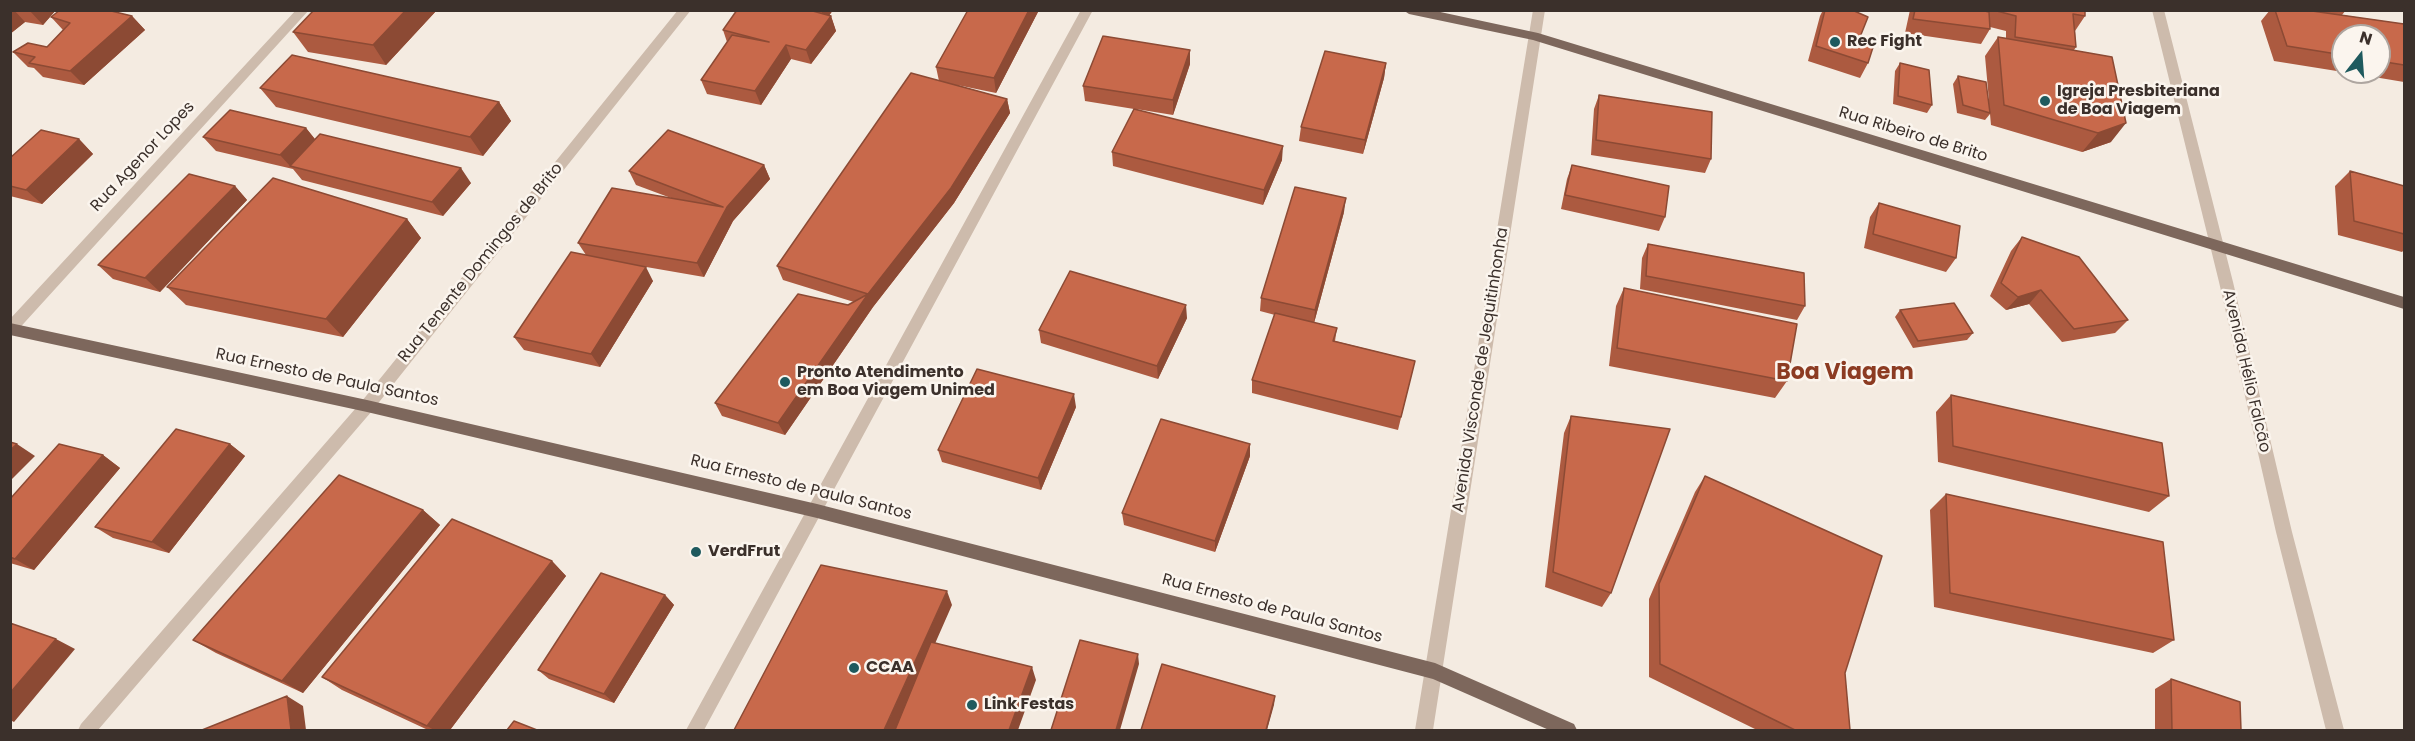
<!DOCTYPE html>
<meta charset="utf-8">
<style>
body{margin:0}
#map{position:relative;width:2415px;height:741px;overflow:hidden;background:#f4ebe1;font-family:Poppins,sans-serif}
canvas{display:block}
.frame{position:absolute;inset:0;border:12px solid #3b302b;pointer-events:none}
.north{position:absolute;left:2331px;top:24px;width:60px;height:60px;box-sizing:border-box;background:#fbf5ee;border:2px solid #aea6a0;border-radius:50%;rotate:17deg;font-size:16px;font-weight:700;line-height:24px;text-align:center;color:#3b302b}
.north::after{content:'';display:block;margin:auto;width:21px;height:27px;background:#1f5a5e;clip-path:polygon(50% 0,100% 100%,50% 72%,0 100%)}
</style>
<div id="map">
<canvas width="2415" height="741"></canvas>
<div class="frame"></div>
<div class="north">N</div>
</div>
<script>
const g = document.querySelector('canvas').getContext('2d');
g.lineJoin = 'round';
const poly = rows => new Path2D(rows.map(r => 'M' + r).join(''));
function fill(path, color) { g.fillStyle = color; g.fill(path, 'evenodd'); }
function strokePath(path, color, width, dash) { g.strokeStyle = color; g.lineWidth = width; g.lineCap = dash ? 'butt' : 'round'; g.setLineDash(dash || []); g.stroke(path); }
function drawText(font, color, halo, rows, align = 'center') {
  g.font = font + ' Poppins,sans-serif'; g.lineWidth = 5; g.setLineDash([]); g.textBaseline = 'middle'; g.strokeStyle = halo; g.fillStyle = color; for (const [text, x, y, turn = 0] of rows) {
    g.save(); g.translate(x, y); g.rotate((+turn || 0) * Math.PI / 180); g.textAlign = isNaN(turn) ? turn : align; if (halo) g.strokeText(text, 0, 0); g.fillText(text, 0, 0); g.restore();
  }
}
fill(poly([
 [296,10,309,10,15,333,10,335,10,319,296,10],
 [678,10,691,10,372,411,98,730,78,730,81,724,362,401,678,10],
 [1081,10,1093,10,704,730,686,730,1081,10],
 [1533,10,1545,10,1433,730,1415,730,1533,10],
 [2152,10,2164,10,2233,282,2292,532,2344,730,2326,730,2276,532,2219,282,2152,10]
]), '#cdbbac');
fill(poly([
 [1403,10,1431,10,1538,33,2404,297,2404,309,1533,40,1409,14,1403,10],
 [10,323,367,400,817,504,1435,663,1574,724,1577,730,1549,730,1433,679,817,518,367,412,10,335,10,323]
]), '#7d675c');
fill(poly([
 [10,10,56,10,43,25,25,22,10,34],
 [314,10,437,10,386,65,308,52,293,32],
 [737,10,833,10,829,15,831,16,836,31,811,64,791,59,761,105,707,94,701,80,727,42,723,30],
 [968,10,1039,10,996,93,957,85,1007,99,1010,113,954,203,873,307,785,435,722,416,715,403,848,305,854,302,783,280,777,266,939,81,936,67],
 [1823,10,1852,10,1868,63,1860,78,1808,61,1820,16],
 [1910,10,2085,10,2085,16,2075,31,2076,47,2074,50,2111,142,2082,152,1991,125,1990,114,1985,120,1957,113,1953,84,1958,76,1989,101,1985,56,1998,37,2006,38,2006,31,1990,27,1990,29,1981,44,1905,33],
 [2270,10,2346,10,2342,15,2404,24,2404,82,2344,72,2379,72,2379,36,2343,36,2343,72,2274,61,2261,21],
 [132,16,145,30,84,85,43,77,34,68,28,67,13,52,47,47,63,30,51,17],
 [1190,50,1190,64,1173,115,1136,109,1282,160,1263,205,1113,166,1112,152,1134,109,1085,101,1083,86],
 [1386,63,1384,78,1363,154,1299,141,1301,127],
 [1900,63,1932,105,1927,113,1893,104,1895,71],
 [260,88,499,102,511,121,483,156,276,107],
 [1599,95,1711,159,1705,173,1591,155,1594,109],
 [306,128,315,139,471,183,443,216,302,180,293,169,216,151,203,137],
 [79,139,93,154,42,204,10,196,10,158],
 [764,165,770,179,733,221,704,277,629,264,653,281,600,367,524,350,514,337,586,255,578,243,671,198,636,185,629,171],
 [1572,165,1665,217,1659,231,1561,209,1567,179],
 [2350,171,2404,186,2404,250,2402,252,2338,235,2335,186],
 [235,186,247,200,160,292,113,279,98,265],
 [1879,203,1956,258,1946,272,1864,248,1870,217],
 [1344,212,1314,323,1337,328,1335,341,1415,361,1398,430,1252,393,1252,380,1275,315,1260,311,1261,298],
 [407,219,421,238,343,337,186,305,167,287],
 [2022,237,2128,320,2115,333,2062,342,2029,304,2006,310,1990,296,2011,251],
 [1648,244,1805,306,1797,320,1640,289,1642,258],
 [1624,288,1787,381,1775,398,1609,366,1616,306],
 [1900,310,1973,333,1967,340,1913,348,1895,317],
 [1187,318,1158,379,1041,343,1039,330],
 [1951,395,2169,496,2149,512,1938,462,1936,412],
 [1076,407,1041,490,942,462,938,450],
 [1571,416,1611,593,1602,607,1545,587,1564,433],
 [230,444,245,456,169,553,113,538,95,527],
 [103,455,120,468,34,570,10,563,10,499],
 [1250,456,1215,552,1124,525,1122,513],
 [1705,476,1845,673,1850,730,1757,730,1649,677,1649,599,1695,492],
 [1946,494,2174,640,2153,653,1934,607,1930,510],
 [423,510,440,525,303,693,216,653,193,640],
 [552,561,566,576,450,730,428,730,342,690,322,677],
 [665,595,674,605,614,703,549,679,538,670],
 [2171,679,2241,730,2155,730,2155,689]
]), '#ac5a40');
fill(poly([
 [10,10,14,10,25,22,10,34],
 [29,10,56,10,43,25],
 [406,10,437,10,386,65,373,45],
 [821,10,833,10,825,22],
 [1029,10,1039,10,996,93,994,78],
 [132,16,145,30,84,85,70,71],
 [831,16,836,31,811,64,806,50],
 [786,45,791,59,761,105,755,91],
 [1190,50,1190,64,1173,115,1173,100],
 [1386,63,1384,78,1363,154,1365,140],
 [1007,99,1010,113,954,203,873,307,785,435,778,423,868,294],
 [499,102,511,121,483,156,470,137],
 [2126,123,2111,142,2082,152,2098,133],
 [306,128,317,142,290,166,280,155],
 [79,139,93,154,42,204,26,190],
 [1283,146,1282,160,1263,205,1264,190],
 [764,165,770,179,733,221,704,277,697,263,727,207],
 [461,168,471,183,443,216,432,202],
 [235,186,247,200,160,292,145,278],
 [1346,198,1344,212,1314,323,1315,310],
 [407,219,421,238,343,337,326,319],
 [646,267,653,281,600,367,591,354],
 [2041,290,2029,304,2006,310,2018,297],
 [1186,305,1187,318,1158,379,1157,366],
 [1074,394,1076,407,1041,490,1038,478],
 [17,444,35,456,10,481,10,450],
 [230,444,245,456,169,553,152,542],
 [1250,444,1250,456,1215,552,1215,541],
 [103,455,120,468,34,570,15,559],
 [423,510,440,525,303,693,282,681],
 [552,561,566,576,450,730,434,730,427,726],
 [947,591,952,605,897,730,884,730],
 [665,595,674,605,614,703,604,694],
 [56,639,75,649,14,722,10,720,10,693],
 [1138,654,1139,664,1120,730,1116,730],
 [1032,667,1036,680,1018,730,1009,730],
 [287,696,303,706,306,730,291,730],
 [1275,696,1274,705,1267,730,1266,730]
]), '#8c4a34');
const building = poly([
 [60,10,107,10,132,16,70,71,29,63,35,57,13,52,28,43,47,47,70,23,51,17,60,10],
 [314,10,406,10,373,45,293,32,314,10],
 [737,10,809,10,831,16,806,50,786,45,755,91,701,80,732,35,769,42,723,30,737,10],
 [968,10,1029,10,994,78,936,67,968,10],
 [1825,10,1852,10,1868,17,1860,37,1875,41,1868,63,1816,46,1825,10],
 [1915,10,1980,10,1989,12,1990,29,1913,19,1915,10],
 [1993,10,2085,10,2085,16,2073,14,2076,47,2015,37,2016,16,1993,10],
 [2275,10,2305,10,2404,24,2404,65,2379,61,2379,36,2343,36,2343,55,2287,46,2275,10],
 [1103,36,1190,50,1173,100,1083,86,1103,36],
 [1998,37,2112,57,2126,123,2098,133,2004,105,1998,37],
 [1325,51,1386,63,1365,140,1301,127,1325,51],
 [292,55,499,102,470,137,260,88,292,55],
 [1900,63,1929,70,1932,105,1898,96,1900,63],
 [911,73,1007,99,951,188,868,294,777,266,911,73],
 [1958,76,1986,82,1990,113,1963,105,1958,76],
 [1599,95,1712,112,1711,159,1596,140,1599,95],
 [1134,109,1283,146,1264,190,1112,152,1134,109],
 [230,110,306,128,280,155,203,137,230,110],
 [41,130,79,139,26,190,10,186,10,158,41,130],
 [668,130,764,165,727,207,697,263,578,243,612,188,723,207,629,171,668,130],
 [320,134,461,168,432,202,290,166,320,134],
 [1572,165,1669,186,1665,217,1565,195,1572,165],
 [2350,171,2404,186,2404,234,2354,221,2350,171],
 [189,174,235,186,145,278,98,265,189,174],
 [273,178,407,219,326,319,167,287,273,178],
 [1295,187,1346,198,1315,310,1261,298,1295,187],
 [1879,203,1960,226,1956,258,1873,234,1879,203],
 [2022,237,2079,257,2128,320,2074,329,2041,290,2018,297,2001,283,2022,237],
 [1648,244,1804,273,1805,306,1646,276,1648,244],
 [571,252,646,267,591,354,514,337,571,252],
 [1070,271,1186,305,1157,366,1039,330,1070,271],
 [1624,288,1797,324,1787,381,1617,348,1624,288],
 [798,294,848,305,868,294,778,423,715,403,798,294],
 [1954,303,1973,333,1918,341,1900,310,1954,303],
 [1275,313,1337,328,1333,341,1415,361,1401,417,1252,380,1275,313],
 [977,369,1074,394,1038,478,938,450,977,369],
 [1951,395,2162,443,2169,496,1953,446,1951,395],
 [1571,416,1670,429,1611,593,1553,572,1571,416],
 [1161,419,1250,444,1215,541,1122,513,1161,419],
 [176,429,230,444,152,542,95,527,176,429],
 [10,442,17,444,10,450,10,442],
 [59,444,103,455,15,559,10,557,10,499,59,444],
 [339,475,423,510,282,681,193,640,339,475],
 [1705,476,1882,556,1845,673,1850,730,1795,730,1660,664,1659,584,1705,476],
 [1946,494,2163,542,2174,640,1950,593,1946,494],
 [452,519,552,561,427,726,322,677,452,519],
 [821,565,947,591,884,730,734,730,821,565],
 [601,573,665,595,604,694,538,670,601,573],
 [10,623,56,639,10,693,10,623],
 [1080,640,1138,654,1116,730,1051,730,1080,640],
 [931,642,1032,667,1009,730,895,730,931,642],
 [1162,664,1275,696,1266,730,1141,730,1162,664],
 [2171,679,2240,702,2241,730,2172,730,2171,679],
 [287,696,291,730,202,730,287,696],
 [514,721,537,730,507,730,514,721]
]);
fill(building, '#c8694b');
strokePath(building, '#8c4a34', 1.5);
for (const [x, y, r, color] of [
 [1835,42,6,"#1f5a5e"],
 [2045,101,6,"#1f5a5e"],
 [785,382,6,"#1f5a5e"],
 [696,552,6,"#1f5a5e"],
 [854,668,6,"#1f5a5e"],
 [972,705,6,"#1f5a5e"]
]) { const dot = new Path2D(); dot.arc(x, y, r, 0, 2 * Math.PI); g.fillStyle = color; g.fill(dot); strokePath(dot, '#fbf5ee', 2); }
drawText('bold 16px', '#3b302b', '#fbf5ee', [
 ["Rec Fight",1847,42],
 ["Igreja Presbiteriana",2057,92],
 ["de Boa Viagem",2057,110],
 ["Pronto Atendimento",797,373],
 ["em Boa Viagem Unimed",797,391],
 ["VerdFrut",708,552],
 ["CCAA",866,668],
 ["Link Festas",984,705]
], 'left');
drawText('16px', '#3b302b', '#fbf5ee', [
 ["Rua Ribeiro de Brito",1913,135,17],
 ["Rua Agenor Lopes",143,157,-47],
 ["Rua Tenente Domingos de Brito",481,263,-51],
 ["Avenida Visconde de Jequitinhonha",1481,370,-81],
 ["Avenida Hélio Falcão",2246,371,77],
 ["Rua Ernesto de Paula Santos",327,378,12],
 ["Rua Ernesto de Paula Santos",801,488,14],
 ["Rua Ernesto de Paula Santos",1272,609,15]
]);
drawText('bold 22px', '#8c3b22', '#fbf5ee', [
 ["Boa Viagem",1845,373]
]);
</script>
